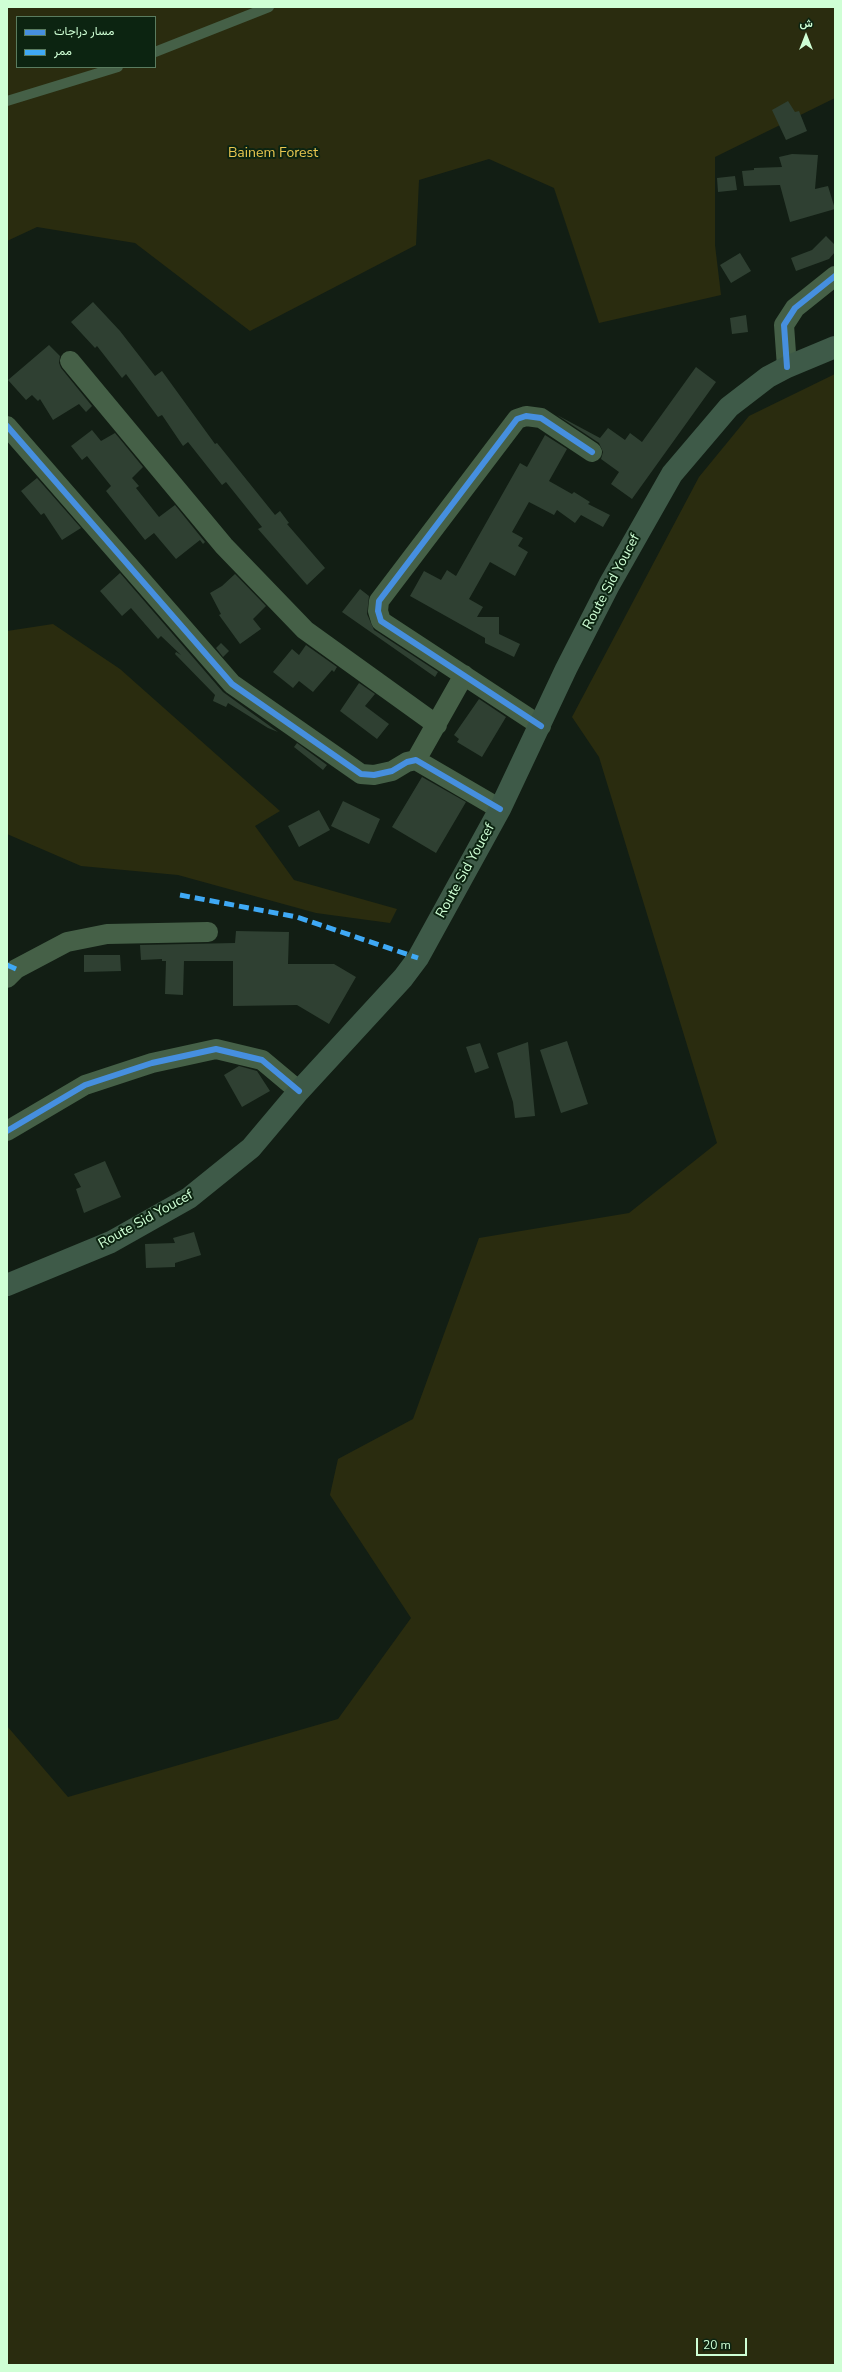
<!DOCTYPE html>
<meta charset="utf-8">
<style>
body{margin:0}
#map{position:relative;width:842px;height:2372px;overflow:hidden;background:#121e14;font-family:"Nunito Sans",Vazirmatn,sans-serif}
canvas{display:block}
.frame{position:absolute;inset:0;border:8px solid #cfffd5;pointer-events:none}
.legend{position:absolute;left:16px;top:16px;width:140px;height:52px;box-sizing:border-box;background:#0c2411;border:1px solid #5a7c5f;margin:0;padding:5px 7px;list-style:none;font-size:12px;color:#cfffd5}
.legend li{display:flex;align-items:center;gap:8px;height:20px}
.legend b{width:20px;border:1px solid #5a7c5f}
.north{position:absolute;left:786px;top:16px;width:40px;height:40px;-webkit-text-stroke:3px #0c2411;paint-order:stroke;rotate:0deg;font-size:11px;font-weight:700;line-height:16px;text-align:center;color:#cfffd5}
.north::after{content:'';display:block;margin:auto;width:14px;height:18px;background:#cfffd5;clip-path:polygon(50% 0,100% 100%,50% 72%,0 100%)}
.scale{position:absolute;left:696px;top:2338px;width:51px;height:18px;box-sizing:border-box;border:2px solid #cfffd5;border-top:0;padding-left:5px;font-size:12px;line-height:14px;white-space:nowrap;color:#cfffd5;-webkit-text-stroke:3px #0c2411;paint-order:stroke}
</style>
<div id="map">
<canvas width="842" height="2372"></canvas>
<div class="frame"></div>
<ul class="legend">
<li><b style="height:5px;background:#468fdf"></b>مسار دراجات</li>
<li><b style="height:5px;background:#3fa9f5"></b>ممر</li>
</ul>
<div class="north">ش</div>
<div class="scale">20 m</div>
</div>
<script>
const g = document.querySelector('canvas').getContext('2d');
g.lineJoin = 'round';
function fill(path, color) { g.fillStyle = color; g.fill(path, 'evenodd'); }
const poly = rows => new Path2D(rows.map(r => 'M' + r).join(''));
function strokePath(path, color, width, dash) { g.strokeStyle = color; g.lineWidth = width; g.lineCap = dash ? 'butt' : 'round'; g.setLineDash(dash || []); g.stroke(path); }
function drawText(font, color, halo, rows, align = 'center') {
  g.font = font + ' "Nunito Sans",sans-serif'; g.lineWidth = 4; g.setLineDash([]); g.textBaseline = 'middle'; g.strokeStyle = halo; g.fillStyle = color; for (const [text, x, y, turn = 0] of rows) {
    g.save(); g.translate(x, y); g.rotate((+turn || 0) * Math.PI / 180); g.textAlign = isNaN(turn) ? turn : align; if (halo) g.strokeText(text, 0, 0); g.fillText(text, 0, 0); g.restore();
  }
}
fill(poly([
 [7,7,835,7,835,98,715,157,715,245,721,295,599,323,554,188,489,159,419,180,416,245,250,331,135,243,37,227,7,241],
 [17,17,155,17,155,67,17,67],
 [835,374,835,2365,7,2365,7,1726,68,1797,338,1719,411,1618,330,1495,338,1459,413,1419,479,1238,629,1213,717,1143,599,757,572,717,699,477,749,416],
 [53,624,120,669,280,811,255,826,294,880,397,909,390,923,316,913,178,875,81,866,7,834,7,631]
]), '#2a2c0f');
fill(poly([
 [788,101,795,112,799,111,807,131,786,140,772,110],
 [792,154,818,155,815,189,828,186,835,209,790,222,780,185,744,186,742,171,754,170,754,168,782,167,779,157],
 [735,176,737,190,718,192,717,178],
 [826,236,835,245,835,252,829,259,796,271,791,258,812,250],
 [740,253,751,271,731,283,720,265],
 [93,302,120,331,155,376,162,371,215,444,217,443,275,515,280,511,289,523,287,524,325,568,307,585,258,529,262,527,226,482,222,485,188,442,183,446,162,415,158,417,126,374,122,378,97,346,95,348,71,322],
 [746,315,748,332,732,334,730,318],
 [49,345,60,356,59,363,61,368,92,406,86,412,79,404,53,420,40,399,38,401,32,395,26,400,8,380],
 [696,367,716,382,632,499,611,484,619,472,601,459,603,452,599,443,557,415,600,438,608,428,625,440,630,433,642,442],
 [92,430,101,441,115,433,143,467,132,478,139,486,136,488,159,517,175,505,205,542,203,544,200,540,176,559,154,533,145,540,106,491,111,486,87,456,82,460,71,446],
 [545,435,567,449,549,481,572,494,574,492,590,502,588,504,610,515,603,527,581,515,575,523,557,510,554,515,529,502,512,532,523,538,518,546,528,552,515,576,490,562,469,599,483,607,477,617,499,617,499,634,520,644,514,657,485,643,485,638,410,596,424,571,441,580,447,570,456,576,520,463,527,467],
 [37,478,81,528,62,540,44,513,41,515,21,491],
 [120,573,223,692,278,732,268,728,228,703,226,707,213,701,215,695,175,654,176,652,181,655,161,636,158,639,131,608,122,616,100,591],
 [235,574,266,606,253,619,261,629,240,644,219,615,221,614,210,593,222,586],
 [360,589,369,596,367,614,374,630,438,672,435,677,342,612],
 [221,643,229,651,223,657,216,648],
 [306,645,337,667,334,672,332,670,313,692,299,681,293,688,273,672,292,649,299,655],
 [359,683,375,694,365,706,389,724,377,739,340,711],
 [479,699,506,717,482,757,457,742,459,739,454,735],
 [297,743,327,765,323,770,294,747],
 [422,777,466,802,436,853,392,827],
 [343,801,380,819,369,844,331,826],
 [319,810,330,830,299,847,288,826],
 [236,931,289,932,288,964,334,964,356,977,329,1024,297,1005,233,1006,233,961,184,961,183,995,165,994,166,961,162,961,162,959,141,960,140,945,235,943],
 [84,955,120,955,121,971,84,972],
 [567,1041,588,1104,561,1113,540,1050],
 [528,1042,535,1116,515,1118,513,1102,497,1053],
 [480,1043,489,1068,475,1073,466,1047],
 [239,1066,257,1071,270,1091,242,1107,224,1075],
 [105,1161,121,1197,84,1213,76,1189,81,1187,74,1174],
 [194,1232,201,1255,175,1263,175,1267,146,1268,145,1244,175,1243,173,1238]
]), '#2f4032');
strokePath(poly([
 [155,52,269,7],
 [7,101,118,67]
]), '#456047', 10);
strokePath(poly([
 [70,361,224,546,305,630,437,725],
 [787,367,784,325,795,308,835,276],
 [7,426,232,684,361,774,374,775,392,771,407,762,416,760,500,809],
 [541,726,381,621,378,611,379,601,517,419,526,416,541,418,592,452],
 [416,760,464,675],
 [7,978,16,969,67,942,107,934,208,932],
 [7,1131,85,1085,152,1063,216,1049,262,1060,299,1091]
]), '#456047', 20);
strokePath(poly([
 [7,1285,111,1242,189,1198,251,1148,299,1091,403,978,418,958,500,809,566,669,609,585,672,474,729,407,768,377,787,367,835,347]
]), '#3e5a48', 22);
strokePath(poly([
 [180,895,297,917,418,958],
 [7,965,16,969]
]), '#3fa9f5', 5, [10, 5]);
strokePath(poly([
 [787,367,784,325,795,308,835,276],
 [7,426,232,684,361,774,374,775,392,771,407,762,416,760,500,809],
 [541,726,381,621,378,611,379,601,517,419,526,416,541,418,592,452],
 [7,1131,85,1085,152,1063,216,1049,262,1060,299,1091]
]), '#468fdf', 6);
drawText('14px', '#e9c750', '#0c2411', [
 ["Bainem Forest",273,154]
]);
drawText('14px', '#cfffd5', '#0c2411', [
 ["Route Sid Youcef",612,582,-62],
 ["Route Sid Youcef",466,871,-61],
 ["Route Sid Youcef",146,1220,-29]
]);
</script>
